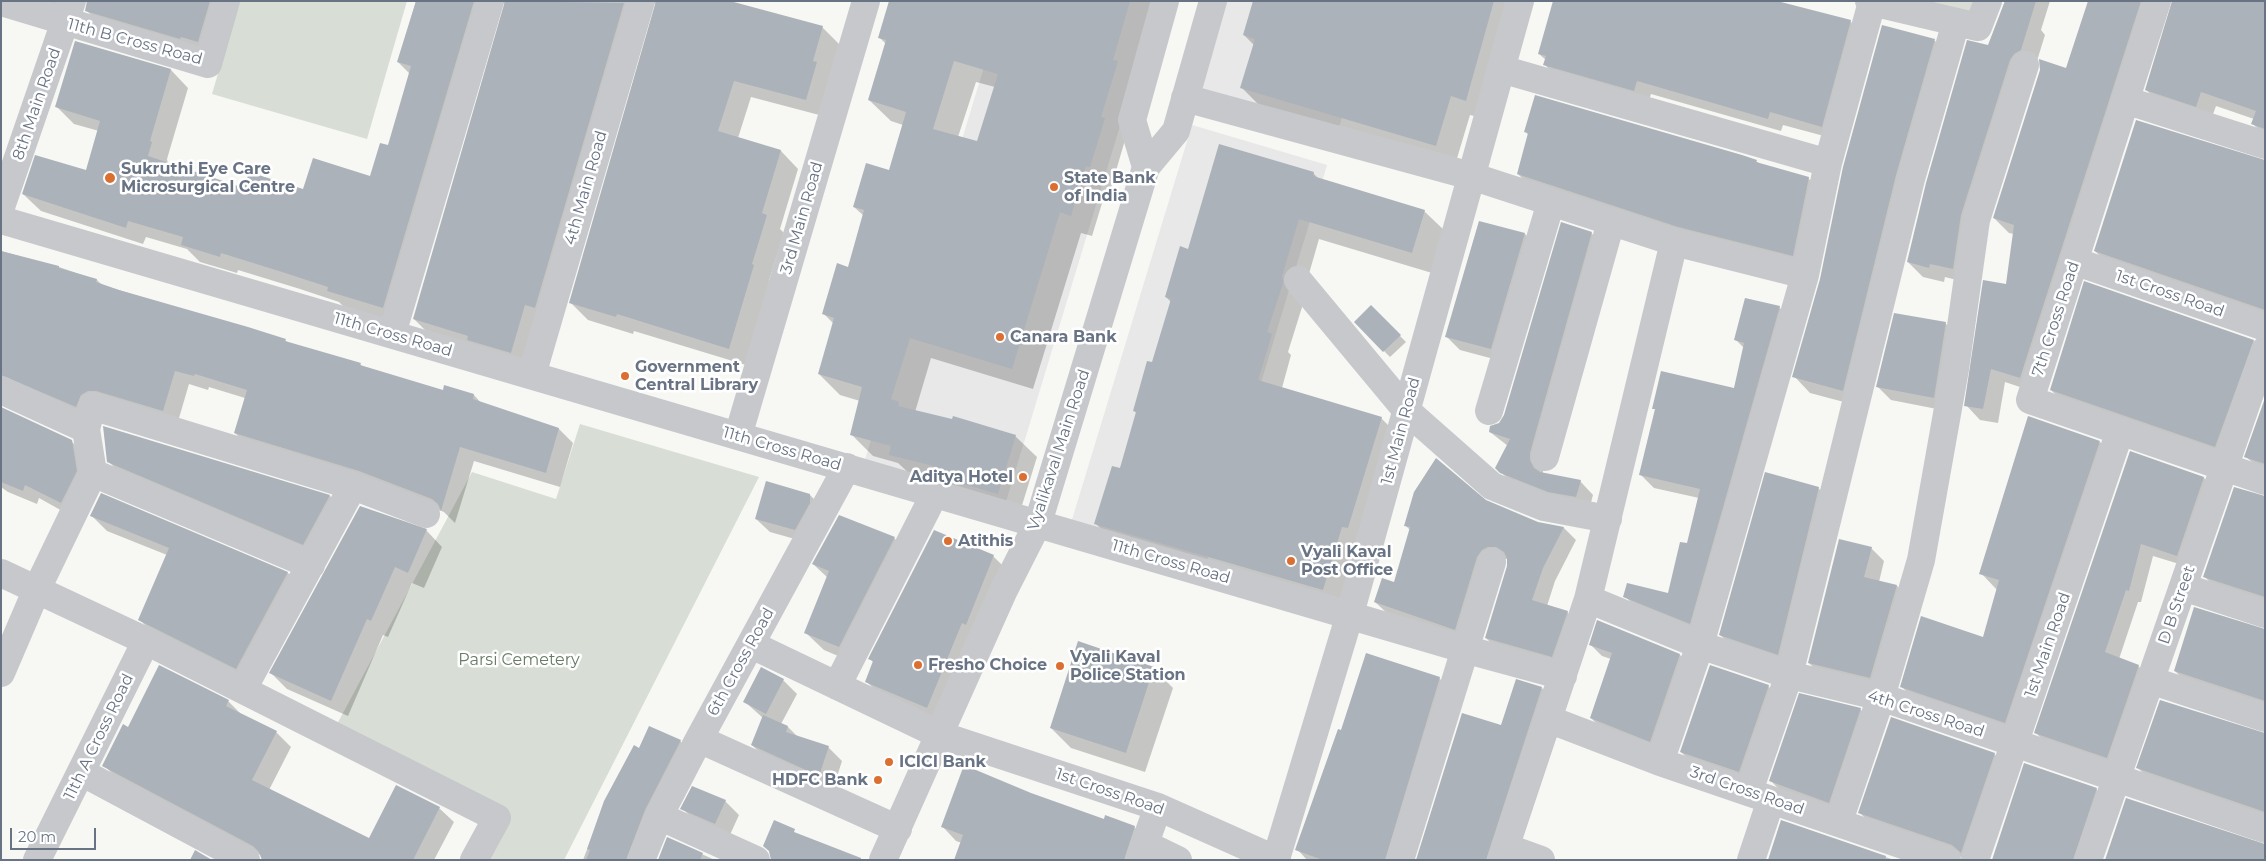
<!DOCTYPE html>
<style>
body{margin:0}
#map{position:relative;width:2266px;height:861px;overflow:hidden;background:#f7f7f4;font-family:Montserrat,sans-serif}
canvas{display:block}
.frame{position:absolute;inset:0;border:2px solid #687384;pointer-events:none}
.scale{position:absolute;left:10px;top:828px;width:86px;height:22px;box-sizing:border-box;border:2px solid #687384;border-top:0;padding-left:6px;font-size:15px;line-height:18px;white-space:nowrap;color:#687384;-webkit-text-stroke:4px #fff;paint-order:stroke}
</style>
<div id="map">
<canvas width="2266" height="861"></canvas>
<div class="frame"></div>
<div class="scale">20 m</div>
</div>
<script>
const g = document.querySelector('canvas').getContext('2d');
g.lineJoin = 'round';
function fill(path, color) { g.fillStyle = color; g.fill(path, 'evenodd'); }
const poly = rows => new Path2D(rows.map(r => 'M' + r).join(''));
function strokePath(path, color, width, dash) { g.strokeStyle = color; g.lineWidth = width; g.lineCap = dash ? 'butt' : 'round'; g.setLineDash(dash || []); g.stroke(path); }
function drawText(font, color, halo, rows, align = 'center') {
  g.font = font + ' Montserrat,sans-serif'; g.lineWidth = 5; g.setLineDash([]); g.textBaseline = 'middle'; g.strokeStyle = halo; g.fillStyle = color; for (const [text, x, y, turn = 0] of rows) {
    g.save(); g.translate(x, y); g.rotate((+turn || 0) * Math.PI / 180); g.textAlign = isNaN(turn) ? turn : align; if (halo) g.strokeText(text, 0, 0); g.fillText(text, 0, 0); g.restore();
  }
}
fill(poly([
 [1004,1,1158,1,1005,505,864,463],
 [1226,1,1377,1,1337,134,1198,92],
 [1192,125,1327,165,1206,564,1071,523]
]), '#e7e8e7');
fill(poly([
 [239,1,407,1,367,139,212,94],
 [1912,1,1978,1,1972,18],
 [580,424,759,477,564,860,485,860,507,816,336,726,472,472,556,499]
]), '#d8ded5');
fill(poly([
 [22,1,80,1,70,15],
 [88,1,234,1,195,53,101,25,86,10],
 [416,1,725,1,822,27,840,45,823,116,751,97,738,138,781,151,798,169,780,229,784,233,769,281,771,284,746,365,634,331,633,334,588,320,571,303,657,3,647,7,528,370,431,336,414,319,506,3,496,7,400,325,345,308,339,302,300,289,238,270,237,273,200,262,187,249,146,237,143,244,41,211,23,194,86,172,99,131,74,124,57,107,76,42,171,70,188,88,167,159,168,164,245,189,304,190,371,177,389,147,410,74,398,62],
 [890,1,1154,1,1139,84,1123,138,1125,140,1111,188,1107,187,1092,236,1081,233,1033,389,931,358,915,412,1015,436,1037,457,1019,515,912,476,898,463,873,456,852,435,860,401,840,395,819,374,834,324,823,313,849,268,864,216,854,207,890,171,903,125,891,121,869,100,886,44,879,37],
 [976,82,995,87,978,143,958,137],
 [1254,1,1516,1,1486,119,1470,115,1455,165,1261,107,1242,88,1255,46,1244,35],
 [2005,1,2050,1,2041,30,2045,35,1968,283,1945,277,1944,282,1923,277,1908,262],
 [2089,1,2166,1,2035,392,2005,382,1998,423,1980,420,1966,405,2007,285,2014,234,2009,233,1994,218,2067,70],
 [2265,1,2265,136,2253,124,2254,119,2216,106,2211,120,2161,104,2146,90],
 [1850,21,1864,35,1835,139,1783,125,1781,131,1651,94,1648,104,1558,78,1545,65,1546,60,1539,54],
 [1934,40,1951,56,1859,406,1810,393,1794,376],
 [1525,132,1756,161,1760,164,1808,178,1822,192,1806,269,1532,188,1518,174,1529,135],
 [2265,161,2265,319,2110,266,2095,251],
 [1313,173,1319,179,1424,211,1445,231,1432,273,1319,239,1302,298,1303,304,1288,352,1291,355,1282,388,1381,418,1401,438,1343,610,1116,544,1096,524,1120,469,1137,414,1134,410,1153,364,1171,302,1166,297,1189,250],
 [1479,222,1525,234,1538,248,1505,362,1460,350,1446,336],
 [1591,233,1605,246,1543,467,1543,474,1580,481,1593,495,1589,510,1510,481,1497,468,1508,446,1490,432,1500,424],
 [1,251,59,267,97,280,102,285,285,340,288,343,360,364,363,367,444,391,445,387,474,395,482,404,559,429,573,443,560,487,474,461,455,523,444,512,374,485,249,447,235,433,245,398,209,387,208,390,189,384,177,425,90,420,1,397],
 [1371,307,1406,342,1390,357,1355,322],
 [1779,307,1792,321,1703,636,1638,610,1625,596,1669,595,1688,545,1699,498,1654,488,1640,474,1656,410,1654,408,1735,390,1744,348,1736,340],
 [1945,323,1959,337,1947,411,1891,400,1877,386],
 [2253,341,2265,352,2230,461,2066,405,2051,390],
 [2265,402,2265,473,2246,457],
 [1,409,71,441,86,455,73,517,39,498,37,504,8,492,1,487],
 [104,427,330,496,343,510,317,558,122,475,108,461],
 [2100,442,2118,461,2024,741,1921,706,1902,687,1984,638,1997,590,1981,573],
 [2131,452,2204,478,2216,490,2189,567,2153,556,2141,602,2138,602,2119,659,2138,666,2151,678,2119,770,2048,745,2036,733],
 [1818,488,1832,501,1791,667,1734,648,1720,635],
 [101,495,288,573,303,589,252,683,155,635,140,620,167,555,107,531,91,515],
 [810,495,824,509,809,543,770,532,756,519],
 [1485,501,1538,523,1564,528,1576,540,1555,581,1547,606,1567,612,1579,625,1565,669,1499,651,1486,638,1508,566,1508,559,1501,559,1467,642,1388,614,1375,602,1395,584,1410,530,1405,525],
 [2265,522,2265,606,2218,591,2205,577],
 [426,530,442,547,424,588,412,583,388,637,383,635,348,716,287,689,271,673],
 [894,538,912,556,857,664,824,650,806,633,828,578,813,564],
 [1871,548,1884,561,1879,582,1897,586,1910,599,1883,690,1822,676,1809,663],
 [993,556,1013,576,947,727,886,701,866,681,874,663,870,659],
 [1599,622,1680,655,1691,666,1662,752,1602,729,1591,718,1611,659,1602,656,1591,645],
 [2265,630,2265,710,2189,685,2175,671],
 [1153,668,1173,688,1145,772,1071,748,1051,728],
 [1439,678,1453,692,1401,860,1307,860,1297,849,1342,731],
 [783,680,797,694,781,724,788,727,798,737,828,747,842,761,833,789,766,759,752,745,763,718,744,701],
 [1768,686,1782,700,1752,785,1695,766,1681,752],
 [1542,688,1555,701,1503,860,1418,860,1502,727],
 [228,701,242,715,276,732,291,747,269,790,369,840,439,808,454,822,434,860,262,860,262,856,118,780,104,765,128,728],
 [1860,709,1874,723,1842,816,1784,794,1770,780],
 [2265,734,2265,821,2152,782,2138,768],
 [680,741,691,752,639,860,583,860,605,802,640,750],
 [1994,754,2008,767,1967,859,1873,826,1860,813],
 [2096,789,2110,802,2090,860,1993,860],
 [725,801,739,815,729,837,696,822,682,808],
 [1105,820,1134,827,1148,841,1142,860,956,860,962,843,956,841,943,827],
 [1782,821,1894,860,1770,860],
 [668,839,715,860,659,860]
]), '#0003');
fill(poly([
 [87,1,210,1,198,42,181,37,180,39,85,11],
 [416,1,474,1,383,308,327,291,328,287,282,272,221,253,220,257,181,245,183,237,128,221,126,228,22,194,35,155,86,170,100,121,55,107,75,41,171,69,150,141,152,142,148,156,244,188,249,172,303,189,313,158,370,176,380,143,388,145,411,66,397,62],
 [505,1,624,3,535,308,525,305,511,353,467,340,468,336,413,319],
 [656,1,730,1,823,26,813,61,817,62,806,100,734,81,718,131,781,150,762,213,767,215,752,264,754,265,729,349,617,314,616,317,569,303],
 [889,1,1130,1,1113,60,1118,61,1101,117,1105,118,1090,167,1086,166,1071,216,1060,212,1012,369,910,338,891,399,899,402,898,406,952,419,953,416,1016,435,998,494,935,476,938,467,889,455,891,446,850,435,862,387,818,374,834,318,822,314,837,263,848,267,864,210,853,207,866,163,889,170,906,112,868,100,886,40,878,38],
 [954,61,998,74,977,141,933,129],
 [1253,1,1494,1,1466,101,1451,96,1436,146,1240,88,1255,39,1243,35],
 [1553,1,1777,1,1851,20,1822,127,1770,112,1768,119,1637,81,1634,91,1543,65,1546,56,1538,54],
 [2005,1,2036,1,2021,50,2014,54,2010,60,1961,215,1953,269,1930,264,1929,268,1907,262,1926,183,1967,40,1988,45],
 [2088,1,2141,1,2020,378,1991,369,1983,409,1964,406,1983,280,2006,284,2014,225,1993,218,2040,70,2039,59,2066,68],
 [2172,1,2265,1,2265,129,2251,124,2256,111,2201,92,2196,107,2145,90],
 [1882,25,1935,39,1896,175,1843,391,1792,377,1820,279,1843,167],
 [1535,95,1742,155,1757,160,1756,162,1809,177,1793,256,1678,227,1517,174,1528,133,1524,132],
 [2136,120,2265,160,2265,310,2094,251],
 [1219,144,1314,172,1313,176,1425,210,1412,253,1299,219,1282,276,1283,283,1267,332,1272,334,1258,380,1382,417,1348,528,1342,527,1323,590,1094,524,1112,466,1120,468,1136,412,1133,411,1147,361,1152,362,1171,299,1165,297,1180,246,1188,249],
 [1479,221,1525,233,1491,349,1445,337],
 [1561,222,1592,232,1530,453,1530,460,1534,468,1540,472,1581,480,1576,497,1548,492,1500,473,1495,468,1510,439,1489,432,1490,426,1499,423,1504,415],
 [1,251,59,266,59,268,97,279,96,282,119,290,248,327,286,339,285,341,361,363,360,365,443,390,444,385,474,394,473,399,559,428,546,473,460,447,441,511,438,504,432,499,359,471,234,433,247,390,195,374,194,376,175,371,163,411,96,391,88,391,81,395,76,407,1,375],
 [2084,281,2254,340,2215,447,2050,390],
 [1745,298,1780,306,1690,624,1623,597,1627,583,1668,593,1680,542,1687,543,1700,489,1639,475,1655,409,1652,409,1661,371,1734,388,1744,343,1734,340],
 [1371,305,1401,335,1383,352,1354,322],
 [1894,313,1946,322,1934,398,1876,387],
 [2265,398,2265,464,2244,457],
 [1,407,72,440,77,471,61,503,25,485,23,491,1,482],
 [2028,416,2100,441,2005,723,1900,687,1921,616,1983,637,1999,580,1979,574],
 [103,426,330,495,303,545,107,462],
 [2130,451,2204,477,2177,556,2141,544,2129,591,2126,590,2105,652,2139,665,2107,758,2034,733],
 [1436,458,1486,500,1538,522,1564,527,1543,568,1532,600,1568,611,1552,657,1485,638,1507,566,1507,558,1504,552,1496,547,1488,547,1482,550,1477,557,1455,630,1374,602,1382,578,1394,582,1410,527,1404,526,1414,492],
 [1765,472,1819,487,1778,655,1719,635],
 [766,481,810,494,810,503,795,530,755,519],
 [2234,487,2265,496,2265,597,2203,577],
 [101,493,288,572,236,669,138,620,169,548,90,516],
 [360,506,427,529,408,573,395,567,371,621,367,619,331,701,269,673],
 [839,515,895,537,839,647,804,633,829,571,812,564],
 [934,530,994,555,966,625,962,623,927,708,865,682,873,661,868,659],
 [1839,539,1872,547,1864,577,1897,585,1870,678,1808,663],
 [2194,607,2265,629,2265,701,2174,671],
 [1597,620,1680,654,1650,742,1590,718,1612,653,1589,645],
 [1078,641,1154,667,1126,753,1050,728],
 [1366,653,1440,677,1385,860,1323,860,1295,850,1338,729,1341,730],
 [159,665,229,700,226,706,277,731,252,780,369,838,396,785,440,807,413,860,262,860,259,852,253,846,102,766,123,724,128,727],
 [1710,665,1769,685,1739,772,1680,752],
 [761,667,784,679,766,714,743,702],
 [1516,679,1542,687,1486,860,1416,860,1462,713,1501,725],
 [1799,693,1861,708,1829,803,1769,781],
 [2160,700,2265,733,2265,812,2136,768],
 [763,715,788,726,786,732,829,746,819,776,751,745],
 [1891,717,1995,753,1961,853,1952,845,1858,813],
 [649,726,681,740,645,810,626,860,586,860,590,850,587,849,604,801,634,745,639,748],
 [2024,763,2097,788,2073,860,1992,860],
 [964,765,1031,793,1104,819,1105,815,1135,826,1124,860,954,860,963,835,941,827],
 [692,786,726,800,715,824,680,809],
 [2126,798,2265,844,2265,860,2105,860],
 [774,820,795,829,794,832,861,858,861,860,771,860,769,851,763,846],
 [1781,820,1886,856,1885,860,1768,860],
 [667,837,703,853,700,860,658,860],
 [195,850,212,860,190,860]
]), '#acb2b9');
strokePath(poly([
 [2157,1,2030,400,2265,481],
 [1,2,208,64,226,1],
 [1872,2,1978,27,1988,1],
 [1501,69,1828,163],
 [1185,98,1471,176,1674,242,1805,275],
 [2125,100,2265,145],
 [1146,167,1132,120,1165,1],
 [1,207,72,1],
 [1,220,1464,649,1563,676],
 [2074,261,2265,327],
 [1298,280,1407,411,1492,486,1544,507,1608,519],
 [392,334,490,1],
 [532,375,641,1],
 [1,390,86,429,93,473,311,565],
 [1489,411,1551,202],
 [86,429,92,406,353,486,426,514],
 [738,436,866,1],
 [1545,457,1611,222],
 [1,573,146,641,497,818,474,860],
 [2183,587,2265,614],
 [1588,599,1700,645,1789,675,1881,697,2265,829],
 [752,645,940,735,1158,807,1277,860],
 [1,673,37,589,93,473],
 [2150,680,2265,718],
 [837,686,935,493],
 [243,689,353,486],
 [1548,719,1660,762,1947,860],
 [699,739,898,829],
 [1660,762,1700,645,1805,275,1828,163,1872,2,1869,1],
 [81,772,246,860],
 [1749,791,1789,675,1911,179,1956,22],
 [659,816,756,860],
 [1839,821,1881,697,1921,560,1955,369,1976,220,2025,65],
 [1145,844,1178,860],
 [1505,847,1541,860],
 [1276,859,1350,614,1520,1],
 [37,860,146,641],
 [641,860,659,816,699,739,847,467],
 [883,860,1003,592,1038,523,1146,167,1176,131,1213,1],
 [1139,860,1158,807],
 [1400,860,1492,562],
 [1501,860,1588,599,1674,242],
 [1751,860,1771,800],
 [1975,860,2120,431],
 [2088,860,2265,350]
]), '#c6c8cc', 28);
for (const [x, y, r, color] of [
 [110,178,6,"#da6f31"],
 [1054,187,5,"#da6f31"],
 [1000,337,5,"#da6f31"],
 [625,376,5,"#da6f31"],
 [1023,477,5,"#da6f31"],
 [948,541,5,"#da6f31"],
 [1291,561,5,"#da6f31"],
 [918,665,5,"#da6f31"],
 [1060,666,5,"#da6f31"],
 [889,762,5,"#da6f31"],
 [878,780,5,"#da6f31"]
]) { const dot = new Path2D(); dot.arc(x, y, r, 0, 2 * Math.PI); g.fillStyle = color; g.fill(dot); strokePath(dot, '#fff', 2); }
drawText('16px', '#687384', '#fff', [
 ["11th B Cross Road",135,42,15],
 ["8th Main Road",37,104,-71],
 ["4th Main Road",586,188,-74],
 ["3rd Main Road",802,218,-74],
 ["1st Cross Road",2170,294,19],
 ["7th Cross Road",2056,319,-72],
 ["11th Cross Road",393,335,16],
 ["1st Main Road",1401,431,-75],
 ["11th Cross Road",782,449,16],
 ["Vyalikaval Main Road",1059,450,-72],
 ["11th Cross Road",1171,562,16],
 ["D B Street",2177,605,-71],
 ["1st Main Road",2048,645,-71],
 ["6th Cross Road",741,662,-61],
 ["4th Cross Road",1926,714,18],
 ["11th A Cross Road",99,737,-64],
 ["3rd Cross Road",1747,791,19],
 ["1st Cross Road",1110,792,19]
]);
drawText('bold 16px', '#687384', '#fff', [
 ["Sukruthi Eye Care",121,169],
 ["Microsurgical Centre",121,187],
 ["State Bank",1064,178],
 ["of India",1064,196],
 ["Canara Bank",1010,337],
 ["Government",635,367],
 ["Central Library",635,385],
 ["Aditya Hotel",1013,477,"right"],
 ["Atithis",958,541],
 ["Vyali Kaval",1301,552],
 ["Post Office",1301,570],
 ["Vyali Kaval",1070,657],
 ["Police Station",1070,675],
 ["Fresho Choice",928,665],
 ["ICICI Bank",899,762],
 ["HDFC Bank",868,780,"right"]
], 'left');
drawText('16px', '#677b66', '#fff', [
 ["Parsi Cemetery",519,660]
]);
</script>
